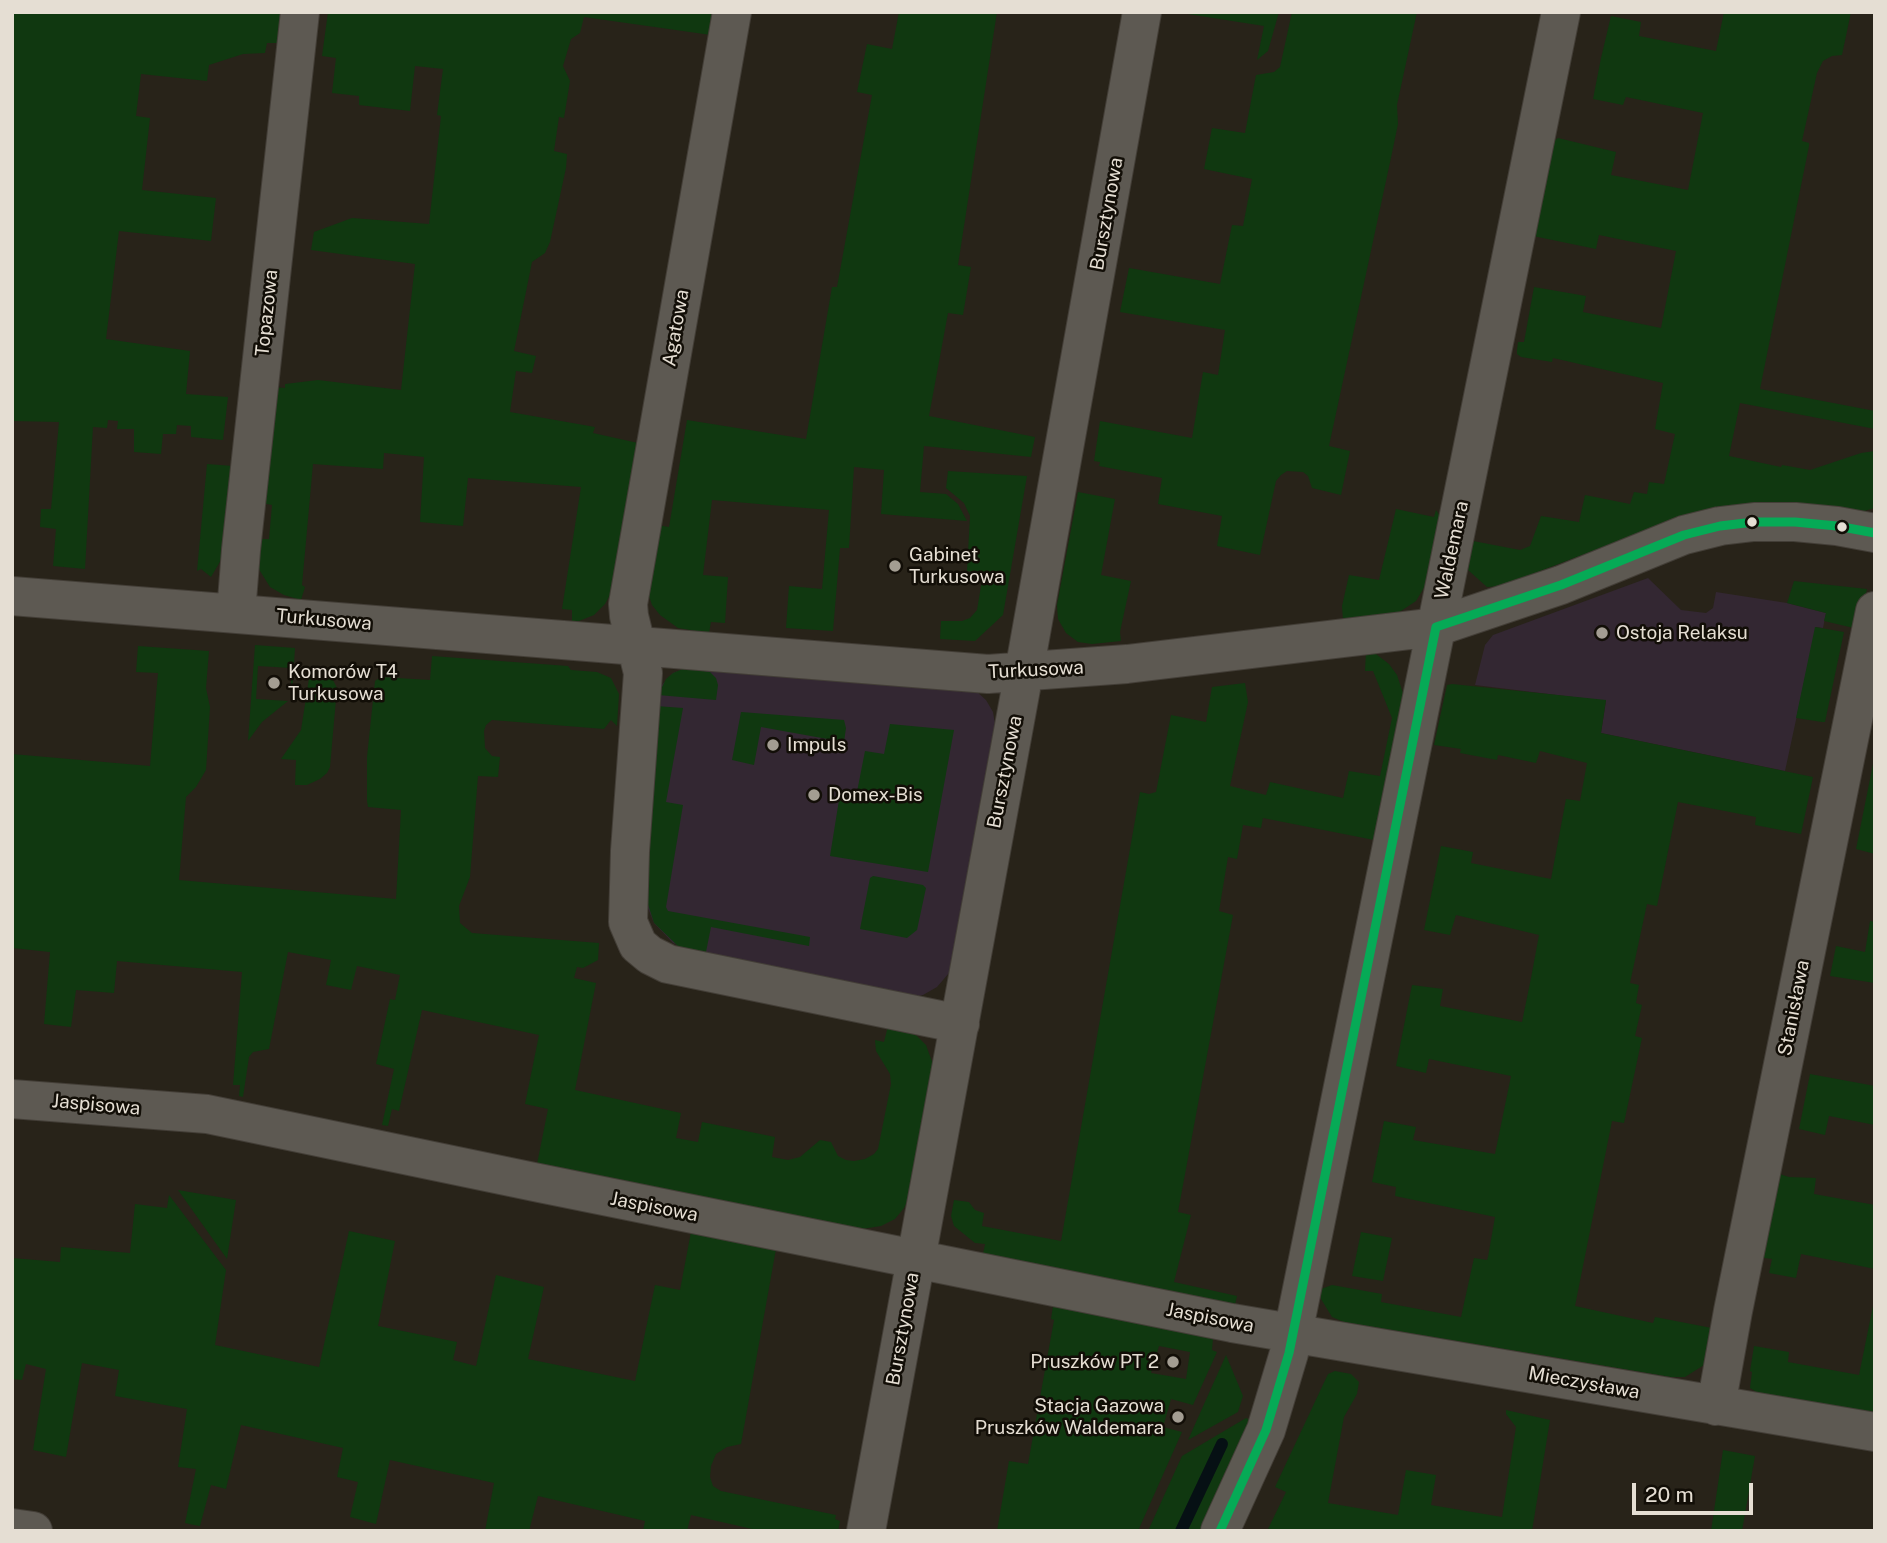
<!DOCTYPE html>
<meta charset="utf-8">
<style>
body{margin:0}
#map{position:relative;width:1887px;height:1543px;overflow:hidden;background:#282319;font-family:"Public Sans",sans-serif}
canvas{display:block}
.frame{position:absolute;inset:0;border:14px solid #e5ded3;pointer-events:none}
.scale{position:absolute;left:1632px;top:1483px;width:121px;height:32px;box-sizing:border-box;border:4px solid #e5ded3;border-top:0;padding-left:9px;font-size:21px;line-height:24px;white-space:nowrap;color:#e5ded3;-webkit-text-stroke:5px #120e07;paint-order:stroke}
</style>
<div id="map">
<canvas width="1887" height="1543"></canvas>
<div class="frame"></div>
<div class="scale">20 m</div>
</div>
<script>
const g = document.querySelector('canvas').getContext('2d');
g.lineJoin = 'round';
function fill(path, color) { g.fillStyle = color; g.fill(path, 'evenodd'); }
const poly = rows => new Path2D(rows.map(r => 'M' + r).join(''));
function strokePath(path, color, width, dash) { g.strokeStyle = color; g.lineWidth = width; g.lineCap = dash ? 'butt' : 'round'; g.setLineDash(dash || []); g.stroke(path); }
function drawText(font, color, halo, rows, align = 'center') {
  g.font = font + ' "Public Sans",sans-serif'; g.lineWidth = 5; g.setLineDash([]); g.textBaseline = 'middle'; g.strokeStyle = halo; g.fillStyle = color; for (const [text, x, y, turn = 0] of rows) {
    g.save(); g.translate(x, y); g.rotate((+turn || 0) * Math.PI / 180); g.textAlign = isNaN(turn) ? turn : align; if (halo) g.strokeText(text, 0, 0); g.fillText(text, 0, 0); g.restore();
  }
}
fill(poly([
 [1648,578,1681,610,1706,613,1713,608,1716,592,1787,603,1826,613,1823,628,1816,627,1785,771,1601,733,1606,701,1475,685,1485,645,1493,635],
 [685,668,976,691,986,700,993,712,995,724,953,964,949,973,937,987,923,995,914,997,705,957,673,943,654,923,648,908,661,686,673,673]
]), '#332732');
fill(poly([
 [34,12,283,12,280,43,267,43,265,53,243,54,209,65,207,81,141,74,136,116,150,118,142,190,216,198,211,241,119,231,106,339,190,351,186,394,228,397,223,440,191,437,191,426,177,425,176,434,163,434,161,454,134,452,134,429,117,429,118,421,108,420,107,428,93,427,85,569,53,566,56,529,40,527,41,509,51,509,59,422,12,421,12,14],
 [328,12,715,12,711,35,584,17,580,33,571,39,563,66,570,81,564,118,559,117,554,151,567,154,566,168,550,242,545,253,532,262,514,351,536,356,532,373,516,371,510,412,595,427,593,433,638,443,611,593,605,604,594,615,579,621,572,621,572,610,562,609,581,487,468,478,463,526,420,522,424,457,384,453,383,469,313,464,302,585,305,587,301,600,284,595,270,587,260,571,257,562,259,539,269,539,272,505,262,503,274,387,285,388,285,384,318,380,401,390,415,264,311,250,314,232,352,218,429,224,441,116,437,115,443,69,415,66,410,111,359,105,359,96,332,93,336,58,322,56],
 [899,12,997,12,958,265,971,267,963,315,948,313,929,416,1035,437,1031,457,924,446,920,492,946,494,958,504,967,521,881,514,884,470,854,467,849,548,840,548,833,631,786,628,789,586,822,589,829,510,712,500,703,575,728,577,725,623,711,622,709,633,678,628,660,615,652,605,648,593,657,525,669,527,687,420,806,439,832,287,837,287,872,95,857,92,867,44,892,49],
 [1175,12,1279,12,1268,51,1257,60,1264,26],
 [1292,12,1417,12,1397,105,1398,124,1392,153,1329,446,1350,451,1341,495,1312,488,1308,476,1303,472,1287,471,1281,475,1276,481,1260,555,1217,546,1222,516,1158,504,1162,478,1099,466,1100,462,1094,461,1100,421,1192,438,1203,372,1218,375,1225,330,1120,312,1129,268,1220,284,1232,225,1243,226,1252,179,1204,169,1212,128,1245,133,1256,75,1274,72,1280,67],
 [1724,12,1851,12,1842,55,1832,56,1823,61,1817,73,1802,141,1809,143,1809,146,1760,389,1875,411,1875,429,1740,403,1729,456,1781,467,1782,465,1810,470,1861,453,1875,451,1875,508,1864,511,1765,503,1629,537,1501,586,1487,587,1468,570,1473,541,1520,550,1530,546,1541,516,1579,522,1585,495,1630,504,1634,492,1647,494,1649,482,1664,484,1675,434,1655,429,1663,383,1553,358,1552,362,1521,357,1517,354,1517,350,1518,342,1524,342,1534,287,1586,296,1583,312,1661,328,1676,251,1599,235,1596,249,1533,236,1554,141,1558,138,1616,152,1611,175,1688,190,1703,113,1626,97,1623,105,1593,99,1601,58,1611,16,1641,22,1639,36,1716,51],
 [207,464,233,466,221,560,211,577,201,569,197,571],
 [948,471,1027,476,1003,615,975,641,940,639,941,621,962,621,970,618,977,610,983,574,967,571,970,516,964,503,946,488],
 [1078,492,1115,499,1101,575,1131,581,1120,632,1121,641,1092,644,1078,642,1066,633,1058,619,1057,605],
 [1396,509,1434,517,1436,510,1440,516,1425,586,1416,601,1398,613,1343,620,1342,606,1349,575,1379,580],
 [1794,581,1867,589,1858,629,1824,621,1826,613,1787,603],
 [1815,627,1844,632,1825,722,1822,722,1796,718],
 [255,645,295,648,292,694,291,697,291,668,258,666,256,699,288,701,262,722,248,741],
 [138,646,209,651,206,688,210,707,206,770,196,787,186,797,179,880,396,899,401,810,368,807,367,801,367,757,375,681,381,677,430,680,432,656,568,666,571,670,597,672,611,678,619,694,617,726,611,720,604,729,492,720,486,725,484,731,485,748,492,756,500,757,498,777,478,776,470,877,459,906,460,923,472,933,599,943,598,960,583,968,577,967,574,978,596,983,575,1090,681,1113,676,1138,698,1142,702,1122,775,1137,772,1157,788,1160,800,1157,820,1140,831,1142,838,1156,846,1160,854,1161,865,1159,874,1154,878,1149,891,1084,890,1074,876,1051,875,1040,884,1042,888,1026,906,1030,917,1036,926,1045,934,1067,907,1202,904,1208,895,1219,881,1226,862,1229,537,1164,548,1109,525,1104,539,1035,422,1010,399,1111,392,1109,388,1126,382,1125,394,1069,376,1064,390,999,395,1000,400,975,357,966,351,990,326,985,331,960,288,952,269,1049,253,1052,249,1057,243,1097,239,1096,240,1085,233,1085,242,972,117,961,114,993,76,990,71,1027,44,1024,50,952,12,948,12,754,150,766,158,673,136,672],
 [1366,652,1376,654,1389,664,1397,675,1403,693,1374,840,1263,818,1261,828,1243,825,1237,859,1228,857,1219,911,1233,915,1178,1212,1191,1215,1174,1282,1237,1296,1235,1305,983,1254,985,1244,975,1243,954,1226,951,1216,954,1200,969,1202,975,1210,984,1213,982,1226,1061,1241,1140,792,1149,794,1156,792,1171,715,1206,722,1212,687,1245,683,1248,702,1230,786,1266,795,1270,782,1343,798,1349,771,1380,776,1392,718,1373,671,1365,671],
 [315,666,325,668,329,672,337,688,330,767,327,773,320,779,307,785,295,785,296,760,281,759,301,730,310,672],
 [685,668,710,672,716,678,718,685,716,700,658,695,666,679,673,673],
 [1452,684,1606,700,1601,733,1813,777,1801,834,1755,825,1756,817,1678,802,1657,906,1647,904,1630,983,1639,985,1636,1003,1642,1005,1635,1036,1642,1038,1624,1123,1612,1121,1575,1306,1653,1323,1655,1317,1717,1329,1704,1365,1685,1377,1671,1377,1344,1322,1332,1317,1321,1299,1321,1289,1332,1285,1382,1294,1381,1302,1461,1317,1474,1258,1487,1260,1488,1257,1495,1217,1395,1196,1396,1187,1372,1182,1384,1121,1416,1127,1413,1140,1495,1154,1511,1076,1429,1059,1426,1073,1396,1066,1412,985,1443,989,1440,1006,1522,1022,1531,978,1539,935,1456,915,1450,935,1424,930,1441,846,1473,852,1471,863,1551,879,1566,799,1580,801,1587,763,1540,751,1536,763,1498,755,1497,760,1460,753,1461,749,1434,745,1447,685],
 [656,706,683,708,666,802,683,805,666,907,668,911,810,937,809,946,711,927,705,957,681,949,654,923,644,892],
 [741,712,844,720,846,728,844,742,761,727,754,765,732,760],
 [890,724,954,730,928,872,830,856,839,800,855,802,865,751,884,754],
 [1875,754,1875,854,1856,849],
 [873,876,923,885,926,888,917,930,907,938,860,929,870,878],
 [1870,921,1875,922,1875,983,1830,976,1836,946,1865,952],
 [1810,1074,1875,1086,1875,1125,1829,1116,1825,1135,1799,1129],
 [1773,1172,1789,1177,1816,1178,1814,1194,1875,1205,1875,1269,1801,1254,1796,1278,1769,1273,1772,1259,1757,1257],
 [178,1190,236,1200,227,1259],
 [169,1195,226,1270,215,1345,319,1367,349,1231,395,1241,378,1326,457,1342,453,1360,476,1366,496,1275,544,1287,528,1359,635,1381,655,1285,680,1290,691,1232,776,1249,741,1444,727,1447,716,1454,711,1466,710,1477,713,1486,721,1491,836,1515,835,1519,840,1521,838,1531,761,1531,691,1515,687,1531,643,1531,645,1521,538,1496,529,1531,485,1531,494,1483,390,1460,376,1524,350,1517,358,1482,337,1477,343,1448,241,1425,226,1489,211,1485,200,1526,194,1525,185,1523,196,1469,178,1467,187,1409,115,1396,119,1370,82,1363,66,1457,33,1450,46,1369,26,1364,22,1380,12,1379,12,1258,60,1262,61,1247,130,1253,135,1204,167,1208],
 [1361,1232,1392,1238,1383,1281,1352,1276],
 [1875,1296,1875,1414,1758,1393,1750,1388,1752,1372,1750,1371,1754,1346,1789,1352,1788,1362,1859,1375],
 [1053,1306,1213,1338,1212,1350,1217,1352,1193,1405,1171,1399,1163,1427,1182,1432,1138,1531,997,1531,1009,1461,1028,1464,1054,1320,1051,1319],
 [1159,1346,1190,1352,1186,1379,1151,1373],
 [1226,1355,1243,1396,1238,1412,1188,1440],
 [1335,1371,1351,1374,1359,1382,1357,1394,1344,1417,1328,1503,1398,1515,1406,1470,1436,1475,1431,1505,1502,1517,1516,1427,1506,1414,1506,1410,1550,1420,1532,1531,1267,1531,1286,1492,1275,1487,1328,1374],
 [1246,1418,1251,1420,1201,1531,1148,1531,1182,1456],
 [1723,1450,1755,1456,1742,1531,1711,1531]
]), '#103810');
strokePath(poly([
 [1181,1531,1222,1444]
]), '#061014', 12);
const minor = poly([
 [732,12,628,604,629,616,643,673,630,851,628,922,638,945,650,955,668,964,960,1024],
 [12,596,988,674,1127,664,1436,627,1561,585,1684,535,1720,526,1754,522,1795,522,1837,526,1875,533],
 [236,613,241,550,300,12],
 [12,1099,207,1114,539,1183,1232,1323,1875,1432],
 [1716,1406,1733,1311,1875,611],
 [12,1528,33,1531],
 [866,1531,1024,672,1142,12],
 [1220,1531,1266,1430,1289,1353,1561,12]
]);
strokePath(minor, '#433e37', 40);
strokePath(minor, '#5d5952', 38);
strokePath(poly([
 [1436,627,1561,585,1684,535,1720,526,1754,522,1795,522,1837,526,1875,533],
 [1220,1531,1266,1430,1289,1353,1436,627]
]), '#06aa56', 9);
for (const [x, y, r, color] of [
 [1752,522,6,"#e5ded3"],
 [1842,527,6,"#e5ded3"],
 [895,566,7,"#a39d92"],
 [1602,633,7,"#a39d92"],
 [274,683,7,"#a39d92"],
 [773,745,7,"#a39d92"],
 [814,795,7,"#a39d92"],
 [1173,1362,7,"#a39d92"],
 [1178,1417,7,"#a39d92"]
]) { const dot = new Path2D(); dot.arc(x, y, r, 0, 2 * Math.PI); g.fillStyle = color; g.fill(dot); strokePath(dot, '#120e07', 2.5); }
drawText('19px', '#e5ded3', '#120e07', [
 ["Bursztynowa",1107,214,-80],
 ["Topazowa",267,313,-84],
 ["Agatowa",676,328,-80],
 ["Waldemara",1452,550,-78],
 ["Turkusowa",324,620,5],
 ["Turkusowa",1036,670,-3],
 ["Bursztynowa",1005,772,-79],
 ["Stanisława",1794,1008,-79],
 ["Jaspisowa",96,1105,5],
 ["Jaspisowa",654,1207,11],
 ["Jaspisowa",1210,1318,11],
 ["Bursztynowa",903,1329,-80],
 ["Mieczysława",1584,1383,10]
]);
drawText('19px', '#e5ded3', '#120e07', [
 ["Gabinet",909,555],
 ["Turkusowa",909,577],
 ["Ostoja Relaksu",1616,633],
 ["Komorów T4",288,672],
 ["Turkusowa",288,694],
 ["Impuls",787,745],
 ["Domex-Bis",828,795],
 ["Pruszków PT 2",1159,1362,"right"],
 ["Stacja Gazowa",1164,1406,"right"],
 ["Pruszków Waldemara",1164,1428,"right"]
], 'left');
</script>
